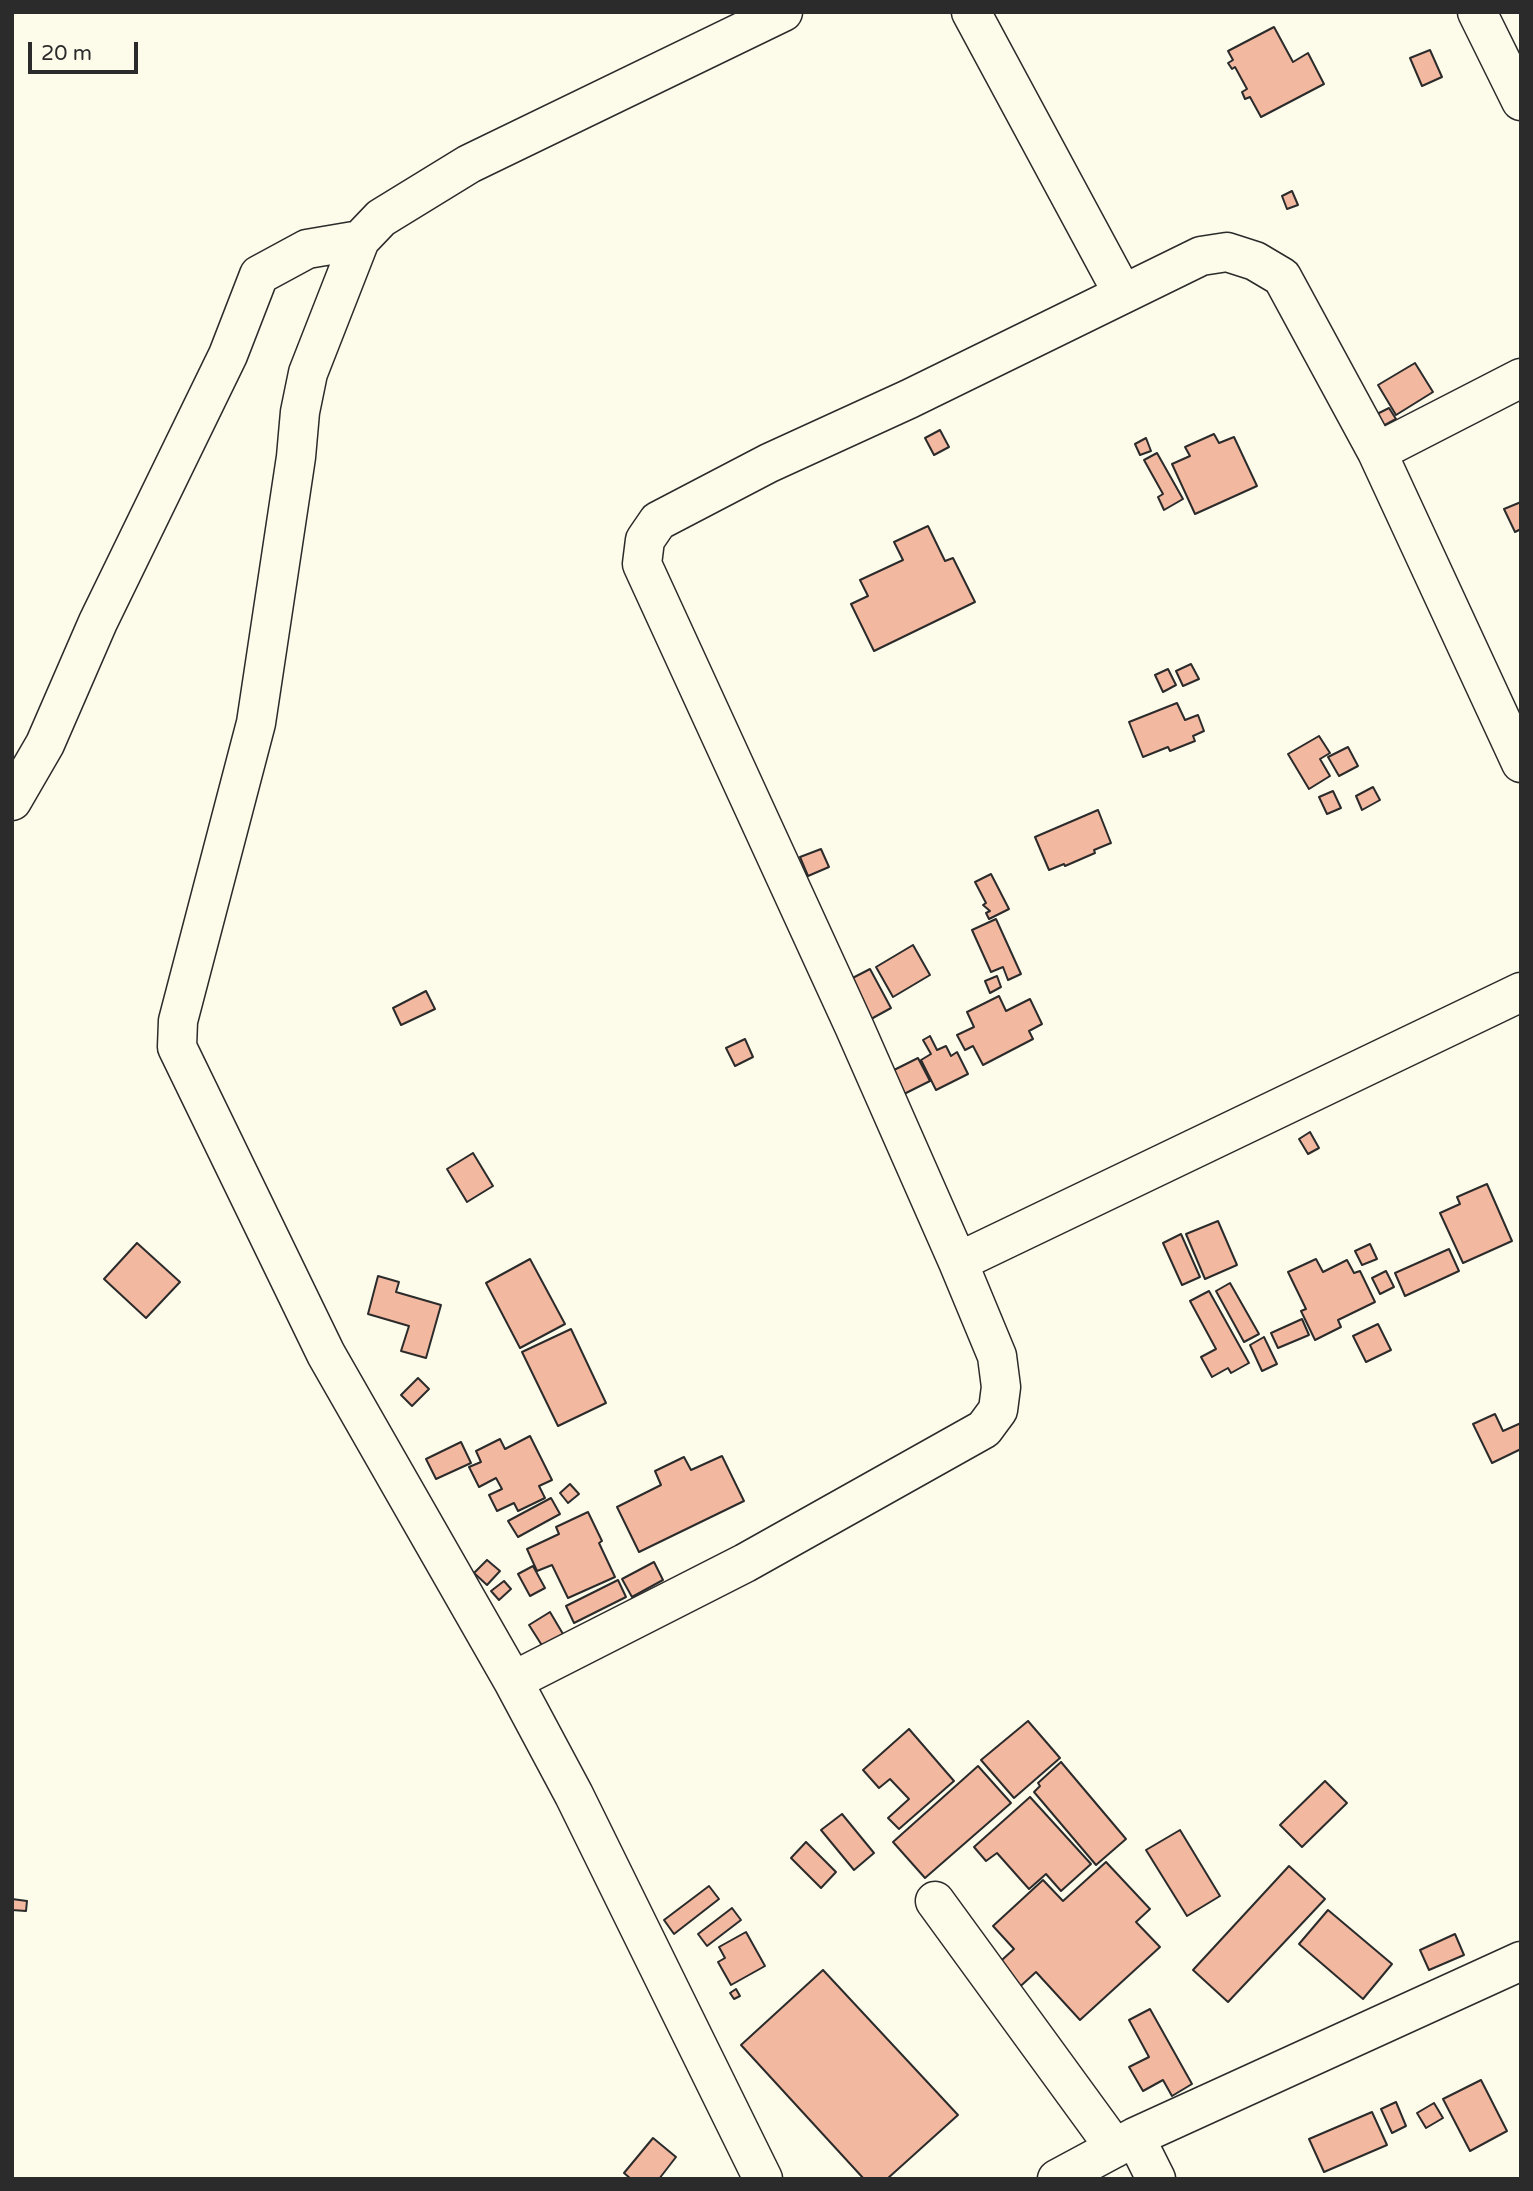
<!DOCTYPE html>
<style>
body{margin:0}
#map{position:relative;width:1533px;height:2191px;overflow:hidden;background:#fdfbea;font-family:"Varela Round",sans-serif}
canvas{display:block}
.frame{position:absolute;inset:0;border:14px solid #2b2b2b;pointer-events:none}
.scale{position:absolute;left:28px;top:42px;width:110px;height:32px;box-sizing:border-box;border:4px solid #2b2b2b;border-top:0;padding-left:9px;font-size:21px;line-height:24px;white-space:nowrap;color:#2b2b2b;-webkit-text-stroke:5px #fdfbea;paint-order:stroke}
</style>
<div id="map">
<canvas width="1533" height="2191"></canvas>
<div class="frame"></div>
<div class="scale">20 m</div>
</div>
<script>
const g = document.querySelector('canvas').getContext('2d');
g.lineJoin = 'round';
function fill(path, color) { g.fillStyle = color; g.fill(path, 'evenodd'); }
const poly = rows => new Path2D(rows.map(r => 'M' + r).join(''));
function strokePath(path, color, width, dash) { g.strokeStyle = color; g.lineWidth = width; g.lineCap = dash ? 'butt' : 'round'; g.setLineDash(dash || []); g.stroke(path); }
const building = poly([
 [1274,27,1293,62,1308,53,1324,84,1261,117,1250,97,1245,99,1242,92,1247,89,1235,67,1232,69,1228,63,1233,60,1228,51,1274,27],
 [1430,50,1442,77,1422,86,1410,58,1430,50],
 [1292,191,1298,205,1287,209,1282,196,1292,191],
 [1415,363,1433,392,1396,415,1378,385,1415,363],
 [1389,408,1396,419,1383,426,1377,414,1389,408],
 [940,430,949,447,934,455,925,438,940,430],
 [1214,434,1219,443,1234,437,1257,486,1195,514,1172,464,1190,456,1185,447,1214,434],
 [1146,438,1151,451,1140,455,1135,444,1146,438],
 [1157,453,1183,499,1164,510,1158,497,1163,494,1144,460,1157,453],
 [1521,502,1521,529,1515,532,1504,509,1521,502],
 [928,526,945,561,953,558,975,602,874,651,851,604,868,596,860,580,903,560,894,542,928,526],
 [1191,664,1199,679,1183,686,1176,671,1191,664],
 [1168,669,1176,685,1163,692,1155,675,1168,669],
 [1177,703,1185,720,1198,715,1204,731,1193,736,1195,741,1170,751,1168,747,1143,757,1129,722,1177,703],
 [1319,736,1330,753,1320,759,1330,776,1309,789,1288,754,1319,736],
 [1348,747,1358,766,1339,776,1328,757,1348,747],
 [1373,787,1380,800,1362,810,1356,796,1373,787],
 [1333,791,1341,808,1327,814,1319,797,1333,791],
 [1098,810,1111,843,1094,850,1095,853,1065,866,1064,864,1049,870,1035,837,1098,810],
 [821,849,829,867,808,876,800,857,821,849],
 [991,874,1009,909,989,919,986,913,990,911,983,905,986,903,975,882,991,874],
 [996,919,1021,974,1008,980,1003,967,991,972,972,930,996,919],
 [913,945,930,975,893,997,876,967,913,945],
 [870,969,891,1008,862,1024,841,984,870,969],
 [997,976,1001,987,990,993,985,981,997,976],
 [426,991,435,1009,401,1025,393,1008,426,991],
 [999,996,1006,1011,1030,999,1042,1024,1029,1031,1033,1039,983,1065,973,1046,965,1050,957,1035,974,1027,967,1012,999,996],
 [930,1036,937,1050,946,1046,951,1056,957,1052,968,1074,936,1090,921,1060,931,1054,923,1040,930,1036],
 [745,1039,753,1057,735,1066,726,1048,745,1039],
 [918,1058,930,1081,900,1096,888,1073,918,1058],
 [1310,1132,1319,1148,1308,1154,1299,1139,1310,1132],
 [473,1153,493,1186,467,1202,447,1169,473,1153],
 [1487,1184,1512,1241,1463,1263,1440,1213,1460,1204,1457,1197,1487,1184],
 [1218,1221,1237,1265,1205,1279,1186,1234,1218,1221],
 [1181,1234,1200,1277,1182,1285,1163,1243,1181,1234],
 [137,1243,180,1282,146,1318,104,1279,137,1243],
 [1370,1244,1377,1259,1362,1265,1355,1251,1370,1244],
 [1449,1249,1459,1271,1405,1296,1395,1273,1449,1249],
 [530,1259,565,1324,520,1348,486,1283,530,1259],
 [1316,1259,1323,1272,1347,1260,1354,1273,1360,1271,1375,1302,1338,1320,1341,1327,1315,1340,1301,1311,1306,1309,1288,1272,1316,1259],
 [1386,1271,1394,1287,1380,1294,1372,1278,1386,1271],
 [378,1276,399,1282,396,1292,441,1305,426,1358,401,1351,409,1326,368,1314,378,1276],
 [1230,1283,1259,1334,1244,1342,1216,1291,1230,1283],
 [1209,1291,1249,1363,1231,1373,1228,1368,1212,1377,1201,1357,1216,1349,1190,1301,1209,1291],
 [1302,1319,1309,1335,1278,1348,1271,1333,1302,1319],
 [1378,1324,1391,1350,1366,1362,1353,1336,1378,1324],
 [571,1329,606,1403,558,1426,522,1352,571,1329],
 [1264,1337,1277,1364,1262,1371,1250,1345,1264,1337],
 [418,1378,429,1389,412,1406,401,1395,418,1378],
 [1495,1414,1503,1431,1521,1423,1521,1449,1492,1463,1473,1424,1495,1414],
 [530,1436,552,1480,539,1486,545,1498,518,1511,514,1503,497,1511,489,1495,502,1489,496,1478,479,1487,469,1467,481,1462,476,1451,500,1439,505,1449,530,1436],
 [461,1442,471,1463,436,1479,426,1459,461,1442],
 [722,1456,744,1501,639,1552,617,1507,661,1485,655,1471,684,1457,691,1470,722,1456],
 [570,1484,579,1494,568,1503,560,1493,570,1484],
 [551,1498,560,1514,518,1537,508,1521,551,1498],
 [588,1512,602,1541,599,1543,615,1577,568,1598,552,1565,537,1571,527,1549,559,1534,556,1527,588,1512],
 [487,1560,500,1571,487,1585,474,1573,487,1560],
 [654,1562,663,1580,632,1597,622,1579,654,1562],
 [533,1566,545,1588,530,1596,518,1574,533,1566],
 [618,1580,626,1597,574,1623,566,1606,618,1580],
 [504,1581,511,1589,499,1600,491,1591,504,1581],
 [550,1612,563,1634,543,1647,529,1625,550,1612],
 [1028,1721,1060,1758,1014,1798,981,1760,1028,1721],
 [909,1729,954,1781,899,1829,888,1818,909,1799,890,1779,879,1788,863,1770,909,1729],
 [1061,1762,1126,1839,1096,1865,1034,1792,1040,1786,1038,1783,1061,1762],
 [978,1766,1011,1803,925,1878,893,1842,978,1766],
 [1325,1781,1347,1803,1302,1847,1280,1825,1325,1781],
 [1030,1797,1091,1864,1061,1891,1046,1874,1029,1889,997,1853,986,1861,974,1847,1030,1797],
 [842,1814,874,1853,854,1870,821,1830,842,1814],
 [1180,1830,1220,1896,1187,1916,1146,1850,1180,1830],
 [806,1842,836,1872,821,1888,791,1858,806,1842],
 [1106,1862,1150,1909,1136,1922,1160,1947,1080,2020,1036,1972,1013,1993,992,1969,1014,1949,993,1926,1043,1880,1063,1901,1106,1862],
 [1289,1866,1325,1899,1228,2002,1193,1970,1289,1866],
 [709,1886,719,1899,674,1934,664,1920,709,1886],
 [12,1899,27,1901,26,1911,12,1910,12,1899],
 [732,1908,741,1920,707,1946,698,1934,732,1908],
 [1328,1910,1392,1964,1363,1999,1299,1944,1328,1910],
 [746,1932,765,1966,731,1985,718,1962,725,1958,719,1947,746,1932],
 [1455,1934,1464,1955,1429,1970,1420,1950,1455,1934],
 [823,1970,958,2115,887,2179,864,2179,741,2045,823,1970],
 [736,1989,740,1996,734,1999,730,1993,736,1989],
 [1150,2009,1192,2084,1172,2096,1163,2080,1143,2091,1129,2067,1149,2057,1129,2020,1150,2009],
 [1481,2080,1507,2131,1470,2151,1443,2099,1481,2080],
 [1396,2102,1406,2126,1392,2133,1381,2109,1396,2102],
 [1434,2103,1443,2118,1426,2128,1417,2113,1434,2103],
 [1372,2112,1387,2145,1324,2172,1309,2139,1372,2112],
 [653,2138,676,2157,659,2179,631,2179,624,2173,653,2138]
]);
fill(building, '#f2b8a0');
strokePath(building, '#2b2b2b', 2);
const minor = poly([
 [971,12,1123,294],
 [1477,12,1521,101],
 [1377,452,1521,378],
 [12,801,45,744,98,622,228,355,259,275,307,249,360,240],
 [958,1262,1521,992],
 [513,1681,745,1563,984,1429,998,1410,1001,1387,997,1356,958,1262,854,1026,642,564,645,540,658,521,769,463,909,399,1201,256,1227,252,1255,261,1282,277,1377,452,1521,763],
 [935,1901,1115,2148],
 [1135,2137,1156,2179],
 [763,2179,574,1795,513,1681,326,1354,177,1047,178,1021,256,723,296,457,300,412,308,373,360,240,381,218,469,164,783,12],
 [1057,2179,1135,2137,1521,1961]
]);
strokePath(minor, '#2b2b2b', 41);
strokePath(minor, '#fdfbea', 38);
</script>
